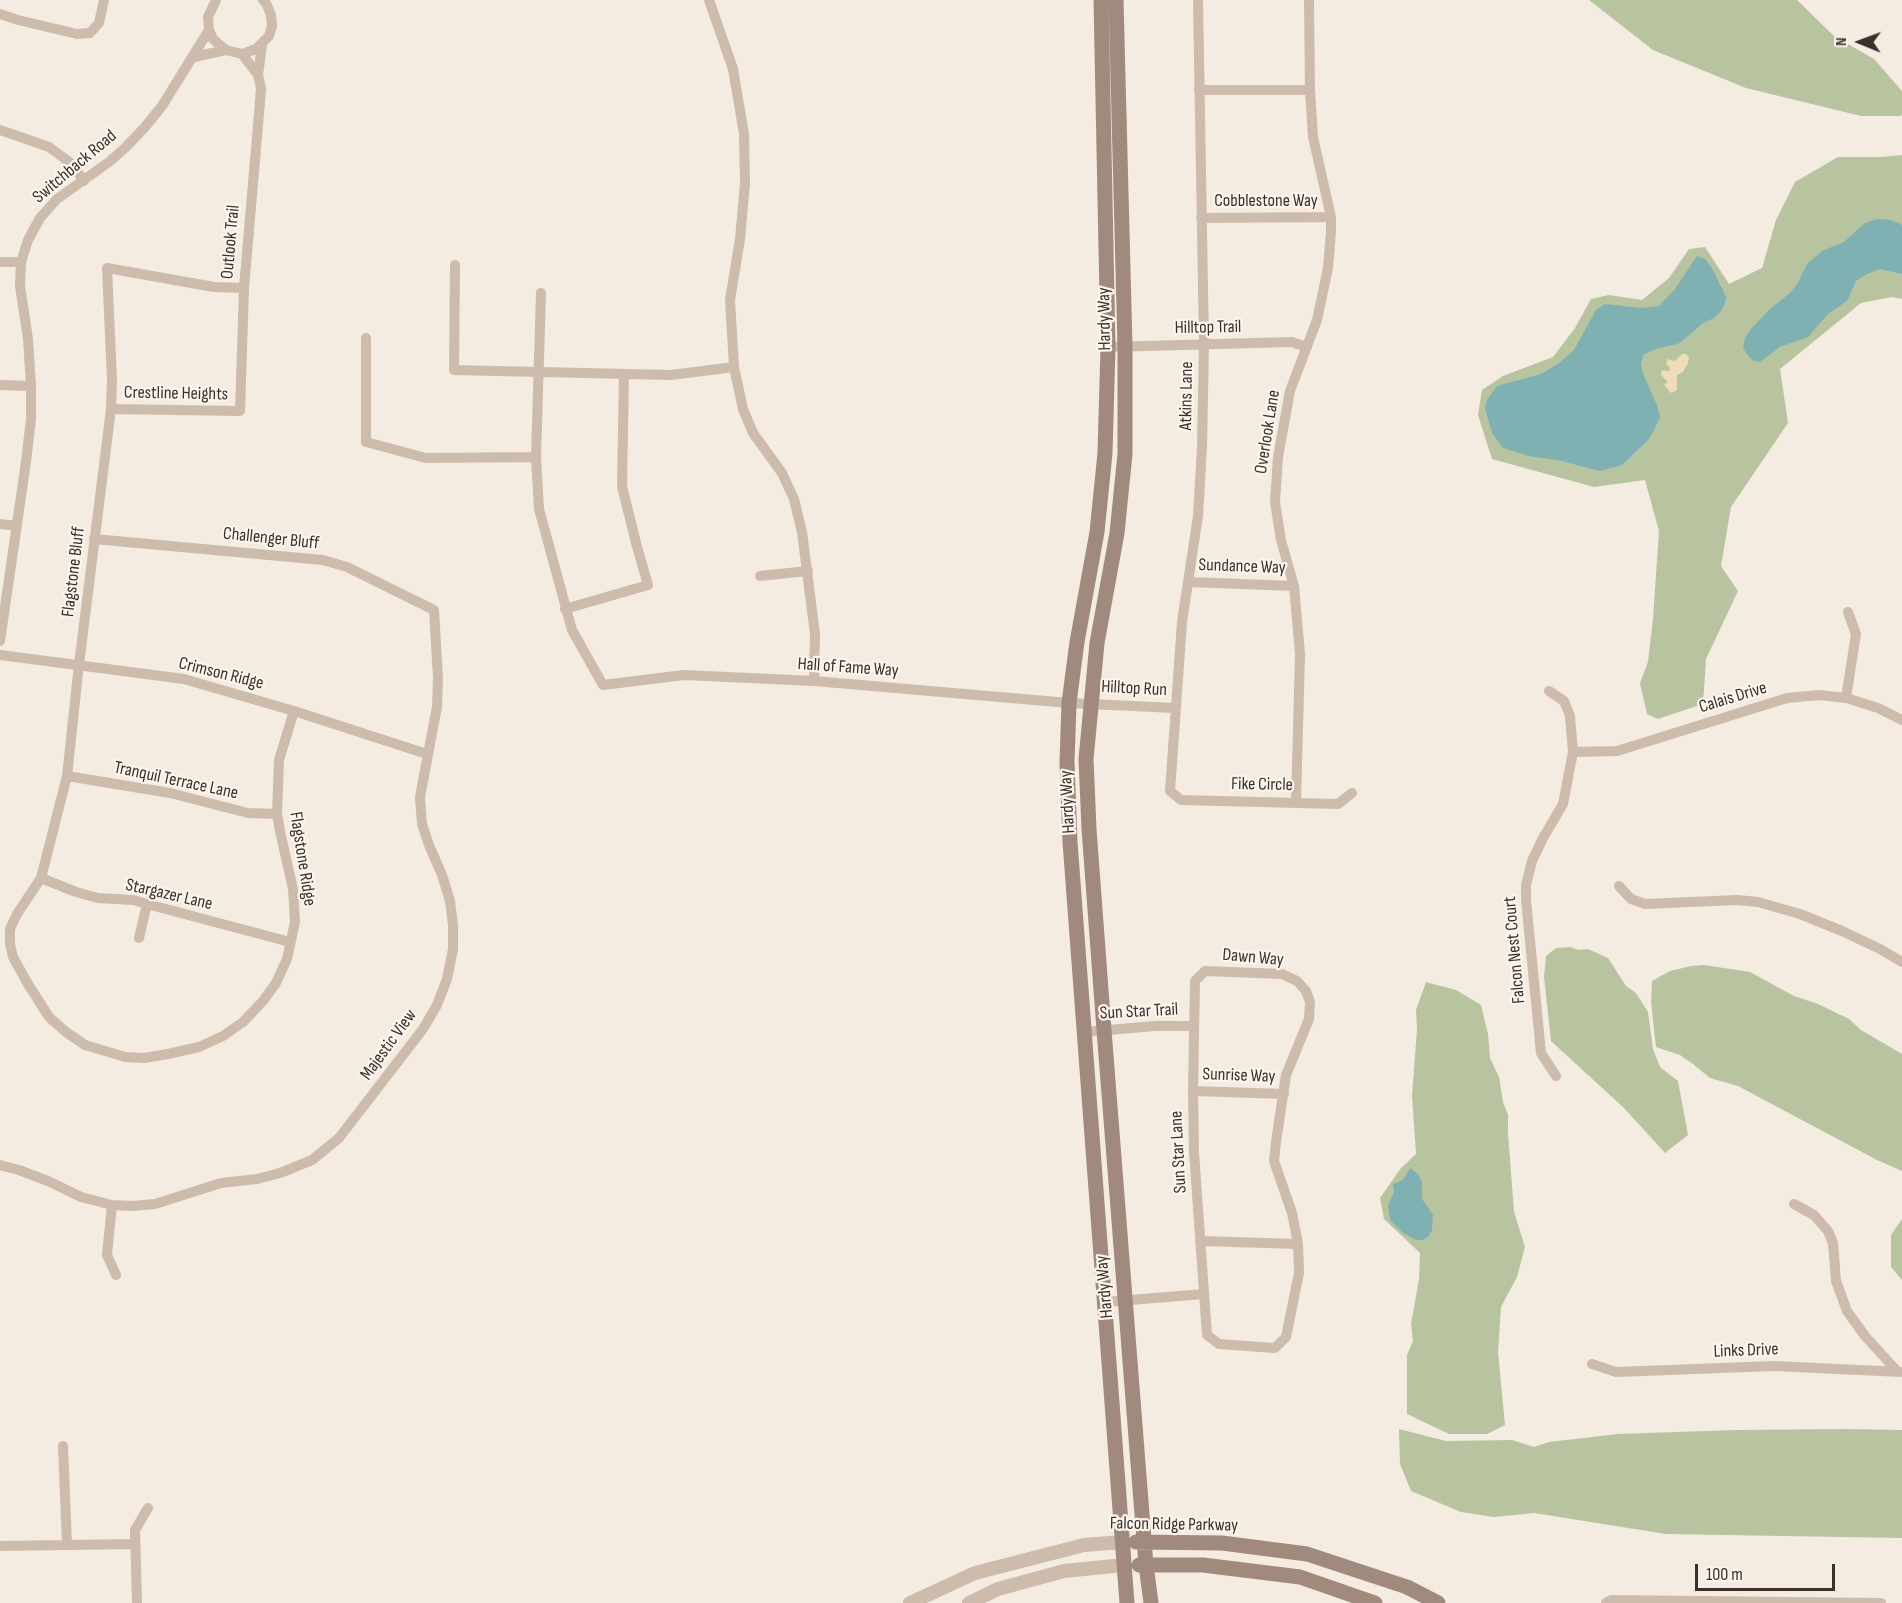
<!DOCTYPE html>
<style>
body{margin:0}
#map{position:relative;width:1902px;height:1603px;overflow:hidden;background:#f4ebe1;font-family:"Sofia Sans Condensed",sans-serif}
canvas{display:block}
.north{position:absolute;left:1830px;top:12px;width:60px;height:60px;-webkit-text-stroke:4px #fbf5ee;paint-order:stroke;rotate:271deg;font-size:16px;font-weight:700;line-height:24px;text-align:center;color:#3b302b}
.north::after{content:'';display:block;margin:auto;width:21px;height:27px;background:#3b302b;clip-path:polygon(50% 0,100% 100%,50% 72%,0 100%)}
.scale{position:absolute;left:1695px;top:1564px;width:140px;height:27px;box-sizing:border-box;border:3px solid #3b302b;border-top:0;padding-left:8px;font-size:18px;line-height:21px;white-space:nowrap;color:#3b302b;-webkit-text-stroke:4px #fbf5ee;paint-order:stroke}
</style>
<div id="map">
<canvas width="1902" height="1603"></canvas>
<div class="north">N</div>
<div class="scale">100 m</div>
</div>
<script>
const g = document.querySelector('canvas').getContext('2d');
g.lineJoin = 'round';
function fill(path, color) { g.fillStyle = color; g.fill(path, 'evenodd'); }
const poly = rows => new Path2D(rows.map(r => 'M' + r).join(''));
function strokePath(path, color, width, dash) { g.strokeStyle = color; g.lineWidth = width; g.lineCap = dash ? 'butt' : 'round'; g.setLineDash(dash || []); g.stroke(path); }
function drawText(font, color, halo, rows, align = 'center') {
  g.font = font + ' "Sofia Sans Condensed",sans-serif'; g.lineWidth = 4.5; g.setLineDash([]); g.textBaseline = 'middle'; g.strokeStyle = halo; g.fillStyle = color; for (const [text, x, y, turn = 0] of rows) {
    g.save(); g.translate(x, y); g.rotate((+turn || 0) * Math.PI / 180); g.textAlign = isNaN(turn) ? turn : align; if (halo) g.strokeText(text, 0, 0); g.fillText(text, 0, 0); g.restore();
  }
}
fill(poly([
 [1589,0,1797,0,1834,36,1874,59,1902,91,1902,114,1901,116,1861,116,1746,88,1653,50],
 [1902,155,1902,299,1892,297,1861,303,1780,369,1788,423,1731,507,1721,566,1738,591,1706,659,1703,704,1658,719,1647,714,1640,683,1648,662,1653,619,1659,531,1645,480,1594,487,1492,459,1478,415,1482,390,1503,376,1553,357,1575,328,1591,299,1609,295,1642,300,1669,278,1689,249,1705,247,1729,284,1762,268,1776,220,1795,182,1838,157,1880,157],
 [1570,947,1578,950,1588,949,1608,958,1626,986,1636,993,1648,1012,1653,1049,1660,1067,1678,1081,1688,1135,1665,1153,1624,1108,1551,1041,1544,977,1546,956,1556,948],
 [1704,965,1750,972,1794,996,1818,1004,1849,1019,1861,1030,1902,1054,1902,1171,1877,1160,1738,1086,1710,1078,1693,1064,1680,1055,1656,1047,1651,1002,1652,981,1670,971,1691,966],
 [1426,982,1456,990,1481,1005,1488,1034,1490,1058,1499,1077,1503,1102,1508,1115,1508,1133,1514,1212,1525,1247,1517,1277,1501,1307,1498,1352,1505,1425,1487,1434,1449,1434,1407,1414,1407,1355,1413,1341,1411,1324,1419,1279,1420,1253,1384,1219,1380,1198,1401,1168,1416,1154,1412,1096,1417,1029,1416,1010],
 [1902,1219,1902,1280,1891,1267,1891,1235],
 [1399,1429,1446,1441,1512,1440,1534,1447,1549,1442,1618,1434,1737,1430,1846,1429,1902,1430,1902,1538,1666,1534,1534,1513,1494,1517,1461,1512,1411,1491,1400,1464]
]), '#b8c4a0');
fill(poly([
 [1682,354,1686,354,1689,357,1688,363,1683,372,1677,375,1677,390,1671,393,1664,385,1668,382,1661,375,1661,372,1663,370,1669,371,1670,368,1666,364,1668,359,1675,361]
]), '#efdcb8');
fill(poly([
 [1878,219,1890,220,1901,224,1902,227,1902,274,1880,269,1867,274,1856,281,1847,301,1828,314,1808,337,1780,347,1760,362,1754,361,1749,357,1743,348,1745,338,1750,330,1770,309,1790,293,1797,284,1807,264,1822,251,1844,242,1865,223],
 [1697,256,1705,259,1712,268,1726,297,1725,303,1722,310,1714,318,1703,323,1680,343,1653,350,1643,355,1641,364,1643,374,1657,405,1660,418,1650,438,1622,465,1599,471,1562,461,1529,456,1503,448,1492,433,1485,408,1487,400,1497,386,1541,374,1559,363,1574,350,1596,310,1605,304,1642,308,1659,306,1675,289],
 [1410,1168,1418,1174,1422,1182,1422,1199,1433,1215,1432,1230,1429,1236,1423,1240,1416,1240,1403,1233,1390,1220,1388,1205,1394,1192,1393,1184,1403,1180]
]), '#7fb0b2');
strokePath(poly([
 [216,0,208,17,209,30,213,39,226,50,242,54,256,49,269,36,272,26,271,15,267,5,263,0],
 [709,0,733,69,744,134,745,184,740,239,730,300,734,367,743,409,753,433,782,473,794,499,802,532,815,634,814,681],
 [1198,0,1204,345,1202,447,1198,516,1182,622,1170,791,1181,800,1338,804,1352,793],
 [0,14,18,20,77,34,90,33,99,23,104,0],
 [242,54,258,75],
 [194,57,226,50],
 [1199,90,1310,90],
 [0,130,49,147,72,164,84,181],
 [1201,218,1331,217],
 [0,262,21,262],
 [455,265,454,370,671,375,734,367],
 [244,288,214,287,107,268,112,380,111,409,79,664,67,776,41,878,17,914,10,929,10,944,13,957,28,984,49,1017,66,1032,85,1045,125,1057,144,1058,168,1054,199,1047,223,1036,243,1022,263,1001,276,983,287,959,295,922,293,889,281,836,277,814,279,760,294,711],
 [541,293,536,457,539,509,572,630,603,685,684,675,814,681,1069,703,1175,708],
 [366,338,366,442,426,458,536,457],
 [1108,347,1292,342,1307,347],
 [0,385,31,386],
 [111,409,240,411,244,288,260,102,261,88,258,75,262,45],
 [0,524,17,526],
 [760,576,808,571],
 [1189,582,1294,586],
 [565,609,648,585,636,543,622,486,624,375],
 [0,641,26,462,31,419,31,386,28,339,20,286,21,262,28,240,40,218,57,199,109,162,125,148,145,127,162,106,209,30],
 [0,655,184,679,294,711,427,754],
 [1549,691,1564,701,1570,716,1573,752,1563,804,1543,838,1532,861,1526,885,1526,900,1541,1053,1556,1076],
 [1846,698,1856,634,1848,612],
 [1573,752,1617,751,1787,698,1819,695,1846,698,1878,708,1902,720],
 [67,776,170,793,248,813,277,814],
 [1296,803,1300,654,1294,586,1281,540,1275,502,1278,457,1290,391,1317,320,1328,268,1331,232,1331,217,1313,137,1310,90,1309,0],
 [41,878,76,892,98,898,133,900,147,904,290,942],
 [1619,886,1631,899,1645,904,1737,900,1758,902,1800,914,1842,931,1880,949,1902,962],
 [139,938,147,904],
 [1205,971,1282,974,1297,981,1306,991,1310,1002,1309,1019,1286,1075,1276,1142,1274,1161,1292,1213,1298,1244,1299,1273,1286,1337,1275,1348,1219,1344,1207,1335,1194,1152,1193,1091,1195,981,1205,971],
 [1085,1032,1155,1026,1194,1026],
 [1193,1091,1284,1094],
 [0,1165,19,1170,48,1181,81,1197,112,1205,132,1206,155,1204,221,1183,257,1179,280,1173,312,1160,339,1138,423,1029,437,1005,447,979,453,949,453,925,450,901,442,875,429,845,422,824,420,797,437,707,438,678,434,610,347,567,323,560,94,539],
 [1794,1204,1814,1215,1828,1231,1833,1243,1836,1281,1847,1311,1865,1336,1897,1371],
 [112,1205,107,1255,116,1275],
 [1201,1241,1298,1244],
 [1105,1302,1204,1294],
 [1592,1364,1616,1372,1774,1366,1902,1372],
 [63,1446,67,1545],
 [0,1546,135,1544],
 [137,1603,135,1530,148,1508],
 [1606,1603,1611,1600,1881,1603]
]), '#cdbbac', 10);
strokePath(poly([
 [910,1603,975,1573,1084,1545,1123,1542],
 [969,1603,998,1589,1064,1571,1124,1565]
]), '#cdbbac', 14);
strokePath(poly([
 [1101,0,1108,347,1105,453,1097,532,1077,642,1069,703,1067,762,1070,842,1127,1603],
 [1116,0,1125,346,1125,454,1117,533,1097,643,1086,759,1089,829,1104,1030,1146,1565,1151,1603],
 [1136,1542,1222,1543,1307,1554,1407,1587,1438,1603],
 [1139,1565,1203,1565,1300,1577,1375,1603]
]), '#a18a7d', 15);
drawText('18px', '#3b302b', '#fbf5ee', [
 ["Switchback Road",75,167,-40],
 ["Cobblestone Way",1266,201],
 ["Outlook Trail",231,242,-85],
 ["Hardy Way",1105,319,-91],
 ["Hilltop Trail",1208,328,-1],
 ["Crestline Heights",176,394,1],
 ["Atkins Lane",1187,396,-89],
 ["Overlook Lane",1268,432,-81],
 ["Challenger Bluff",271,539,6],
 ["Sundance Way",1242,567,2],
 ["Flagstone Bluff",74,572,-83],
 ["Hall of Fame Way",848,668,4],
 ["Crimson Ridge",221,674,14],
 ["Hilltop Run",1134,689,3],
 ["Calais Drive",1733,698,-17],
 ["Tranquil Terrace Lane",176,781,12],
 ["Fike Circle",1262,785,1],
 ["Hardy Way",1068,802,-93],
 ["Flagstone Ridge",302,859,81],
 ["Stargazer Lane",169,895,13],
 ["Falcon Nest Court",1515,950,-95],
 ["Dawn Way",1253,958,5],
 ["Sun Star Trail",1139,1012,-3],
 ["Majestic View",389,1045,-54],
 ["Sunrise Way",1239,1076,2],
 ["Sun Star Lane",1179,1152,-93],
 ["Hardy Way",1105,1287,-95],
 ["Links Drive",1746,1351,-2],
 ["Falcon Ridge Parkway",1174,1525,1]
]);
</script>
